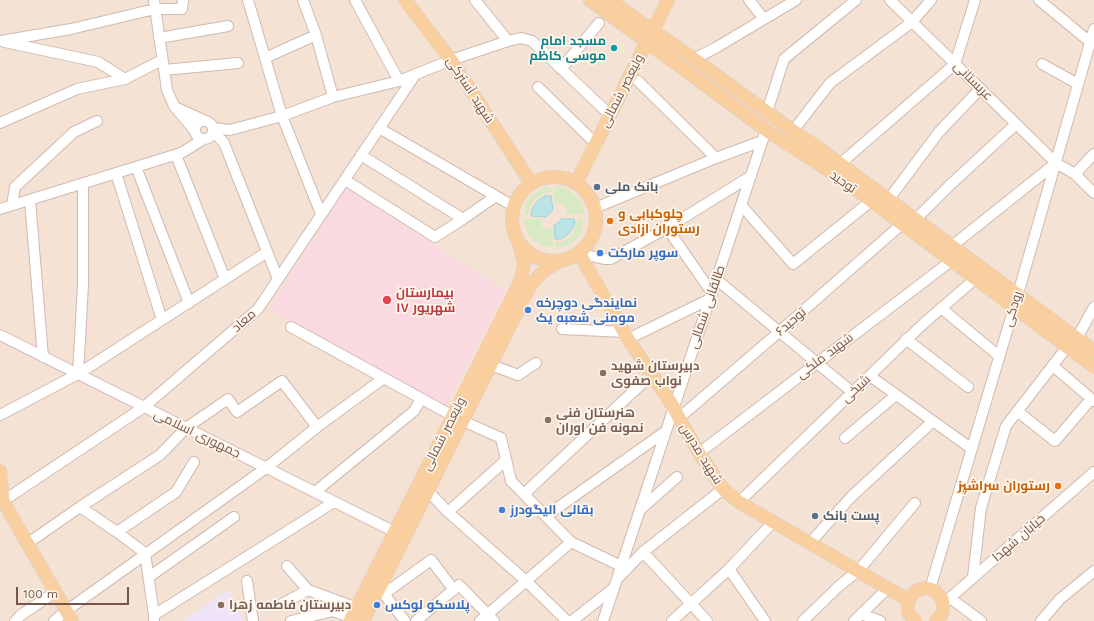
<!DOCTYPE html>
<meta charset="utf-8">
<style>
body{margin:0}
#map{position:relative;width:1094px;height:621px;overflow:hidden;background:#fcf1e6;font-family:"Work Sans",sans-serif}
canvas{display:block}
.scale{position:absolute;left:16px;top:587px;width:113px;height:18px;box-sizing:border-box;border:2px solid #76554b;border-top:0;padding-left:5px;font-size:12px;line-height:14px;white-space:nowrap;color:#76554b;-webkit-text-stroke:3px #fff6ec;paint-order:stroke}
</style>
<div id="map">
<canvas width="1094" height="621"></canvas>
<div class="scale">100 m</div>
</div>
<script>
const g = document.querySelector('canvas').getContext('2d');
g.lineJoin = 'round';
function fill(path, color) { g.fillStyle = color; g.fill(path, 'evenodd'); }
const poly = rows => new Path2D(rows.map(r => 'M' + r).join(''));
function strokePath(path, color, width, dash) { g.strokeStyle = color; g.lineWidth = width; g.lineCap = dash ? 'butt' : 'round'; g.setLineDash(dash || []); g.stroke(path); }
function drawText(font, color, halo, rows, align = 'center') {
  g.font = font + ' "Work Sans",Cairo,sans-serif'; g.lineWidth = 3.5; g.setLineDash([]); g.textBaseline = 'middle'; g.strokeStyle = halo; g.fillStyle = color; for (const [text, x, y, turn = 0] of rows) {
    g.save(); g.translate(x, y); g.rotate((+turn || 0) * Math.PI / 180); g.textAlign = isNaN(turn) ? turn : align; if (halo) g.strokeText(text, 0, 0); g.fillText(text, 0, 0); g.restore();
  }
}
fill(poly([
 [0,0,1094,0,1094,621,0,621]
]), '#f4e2d4');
fill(poly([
 [229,590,244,621,183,621]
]), '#eee3f9');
fill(poly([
 [346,188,505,291,442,413,385,375,269,309]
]), '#fad9e1');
fill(poly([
 [555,186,567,189,575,195,581,203,584,214,567,214,566,208,564,205,560,203,554,204],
 [544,187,551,187,552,192,548,192,538,196,533,201,530,207,528,215,524,215,527,201,532,195],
 [524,219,541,219,541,224,542,227,546,229,552,228,553,247,544,246,535,241,529,235,525,226],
 [578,219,584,219,582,229,580,235,569,245,556,248,556,242,561,242,566,240,570,238,574,233]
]), '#d8eac4');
const water = poly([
 [545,196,551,196,553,210,546,217,531,216,532,209,535,204,539,200,545,196],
 [562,219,574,219,575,222,574,226,567,235,561,239,555,239,554,226,562,219]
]);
fill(water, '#bae4e6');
strokePath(water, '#a0d5d8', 1);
const minor = poly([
 [154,0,167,90,174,106,195,131],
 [248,0,282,116,321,214],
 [303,0,316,35,333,97],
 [355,0,399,81],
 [475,0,508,41],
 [749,0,764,19],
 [890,0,1056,163,1075,174,1094,193],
 [1039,0,1090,42],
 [159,38,228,26],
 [0,41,71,29,155,9,182,9,183,0],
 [5,42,98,62,125,79],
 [265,58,316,35],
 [694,59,717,47,796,0],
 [1042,64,1078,84],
 [561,69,599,23],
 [164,70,238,63],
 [638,81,716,158],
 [538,87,595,143],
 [177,108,206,121],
 [767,112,784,59,856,0],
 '195 130a9 9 0 1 1 18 0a9 9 0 1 1-18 0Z',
 [0,123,77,89,125,79,162,60],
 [213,128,230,130,282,116,333,97,399,81,451,60,508,41,521,38,532,41,610,115],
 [379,128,513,206],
 [213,131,224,143,278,279],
 [793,131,830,83,912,22,931,0],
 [176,155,225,279],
 [361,155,463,219],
 [840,164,955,64,975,0],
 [136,167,189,303],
 [116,173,162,320],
 [1075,174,1094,154],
 [345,180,435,237,463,219,496,196],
 [889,199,939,132,980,89],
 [30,200,43,357],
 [12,205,15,187,74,132,97,121],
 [741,205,793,264,871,201],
 [595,208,716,158,762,141],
 [0,209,181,153,204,139],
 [916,219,950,185,1016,124],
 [667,228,712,293],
 [952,246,1056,163],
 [579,253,604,259,611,259,667,228,751,176],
 [716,279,852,392],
 [941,308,999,356],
 [291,327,453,416],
 [562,329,624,332],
 [0,335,395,532],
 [1077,338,1094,307],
 [628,339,710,299],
 [906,339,968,387],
 [491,365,518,375,536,363],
 [1053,366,1094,401],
 [78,374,83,285,83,183],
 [870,376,972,449],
 [1017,411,1055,441,1091,399],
 [0,415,78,374,267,252],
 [679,418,779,332,902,224],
 [463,421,501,438,511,481,571,542,621,566],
 [845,438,896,395],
 [699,453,951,261],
 [428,491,448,512,526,581,567,621],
 [315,492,414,411,421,399],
 [524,494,652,374],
 [739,502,923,324,975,279],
 [0,503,144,407,258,309,415,75],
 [80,507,117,532,145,553,154,615],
 [641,509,677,477],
 [448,512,506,460],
 [546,516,666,431],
 [117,532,176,492,194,462],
 [28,543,80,507,160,455,186,428,228,399,237,412,282,381,317,427],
 [810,543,851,497,933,421],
 [643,552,707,621],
 [287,566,308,590,357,608],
 [729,569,765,621],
 [149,577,234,517],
 [619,577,643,552,723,489],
 [973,577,981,508,1006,426,1067,347],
 [247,581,253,621],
 [383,588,384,594,405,621],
 [930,589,1018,294,1094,29],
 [384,594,431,560,454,590],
 [950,598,981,621],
 [282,604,308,590],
 [943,604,1094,472],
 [861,614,880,621],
 [15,621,21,615,55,592],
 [54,621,66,611,266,468,317,427,384,378],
 [154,621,154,615,334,502],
 [291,621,333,611,352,618],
 [416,621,459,585,494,621],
 [480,621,571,542],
 [572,621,614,588],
 [603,621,766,130],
 [672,621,729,569,773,522],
 [803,621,839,586,858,571,915,503],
 [854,621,888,588],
 [1041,621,1060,599,1094,571]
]);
const major = poly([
 [405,0,451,60,531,183],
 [590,0,766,130,846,182,1094,367],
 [609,0,694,59,793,131,820,149,1094,351],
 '512 219a42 42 0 1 1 84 0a42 42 0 1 1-84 0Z',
 [576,183,668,0],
 [579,253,628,339,673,406,679,418,699,453,723,489,739,502,908,600],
 [0,471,3,501,72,621],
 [350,621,521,280,524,263,519,244],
 [363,621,531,284,545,270,560,261],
 [915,621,909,614,908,610,908,600,915,592,920,589,925,588,930,589,935,591,942,599,943,604,943,609,942,614,936,621]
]);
strokePath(minor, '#d0baaf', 12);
strokePath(major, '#d9cfcd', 14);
strokePath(minor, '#fff', 10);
strokePath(major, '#facf9f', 13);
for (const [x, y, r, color] of [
 [614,48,4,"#0f9aa8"],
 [597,187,4,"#5c6f8a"],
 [610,221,4,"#e8710a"],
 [600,253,4,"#3f7fe0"],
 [387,300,5,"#e0444e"],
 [528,310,4,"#3f7fe0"],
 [603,373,4,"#8d6e63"],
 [548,420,4,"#8d6e63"],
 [1058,486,4,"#e8710a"],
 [502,510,4,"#3f7fe0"],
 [815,516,4,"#5c6f8a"],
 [221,605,4,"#8d6e63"],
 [377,605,4,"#3f7fe0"]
]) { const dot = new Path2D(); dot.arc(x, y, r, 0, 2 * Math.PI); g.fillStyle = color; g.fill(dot); strokePath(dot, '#fff6ec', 1.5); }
drawText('bold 13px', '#0d838f', '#fff6ec', [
 ["مسجد امام",606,41],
 ["موسی کاظم",606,56]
], 'right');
drawText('13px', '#76554b', '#fff6ec', [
 ["عربستانی",973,81,45],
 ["شهید آسترکی",470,90,57],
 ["ولیعصر شمالی",622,91,-63],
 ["توحید",843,182,35],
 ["طالقانی شمالی",707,307,-71],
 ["رودکی",1013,309,-73],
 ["معاد",244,321,-41],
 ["توحید۶",791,322,-41],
 ["شهید ملکی",825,356,-37],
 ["شیخی",856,389,-43],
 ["جمهوری اسلامی",197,434,26],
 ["ولیعصر شمالی",444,434,-63],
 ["شهید مدرس",701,454,58],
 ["خیابان شهدا",1019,538,-41]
]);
drawText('bold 13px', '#4e5e75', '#fff6ec', [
 ["بانک ملی",605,187],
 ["پست بانک",823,516]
], 'left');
drawText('bold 13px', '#c56008', '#fff6ec', [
 ["چلوکبابی و",618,214],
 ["رستوران ازادی",618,229],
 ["رستوران سراشپز",1050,486,"right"]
], 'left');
drawText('bold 13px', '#366cbe', '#fff6ec', [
 ["سوپر مارکت",608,253],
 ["نمایندگی دوچرخه",536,303],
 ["مومنی شعبه یک",536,318],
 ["بقالی الیگودرز",510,510],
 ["پلاسکو لوکس",385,605]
], 'left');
drawText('bold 13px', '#be3a42', '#fff6ec', [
 ["بیمارستان",396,293],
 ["۱۷ شهریور",396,308]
], 'left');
drawText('bold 13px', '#785e54', '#fff6ec', [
 ["دبیرستان شهید",611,366],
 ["نواب صفوی",611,381],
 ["هنرستان فنی",556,413],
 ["نمونه فن اوران",556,428],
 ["دبیرستان فاطمه زهرا",229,605]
], 'left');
</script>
